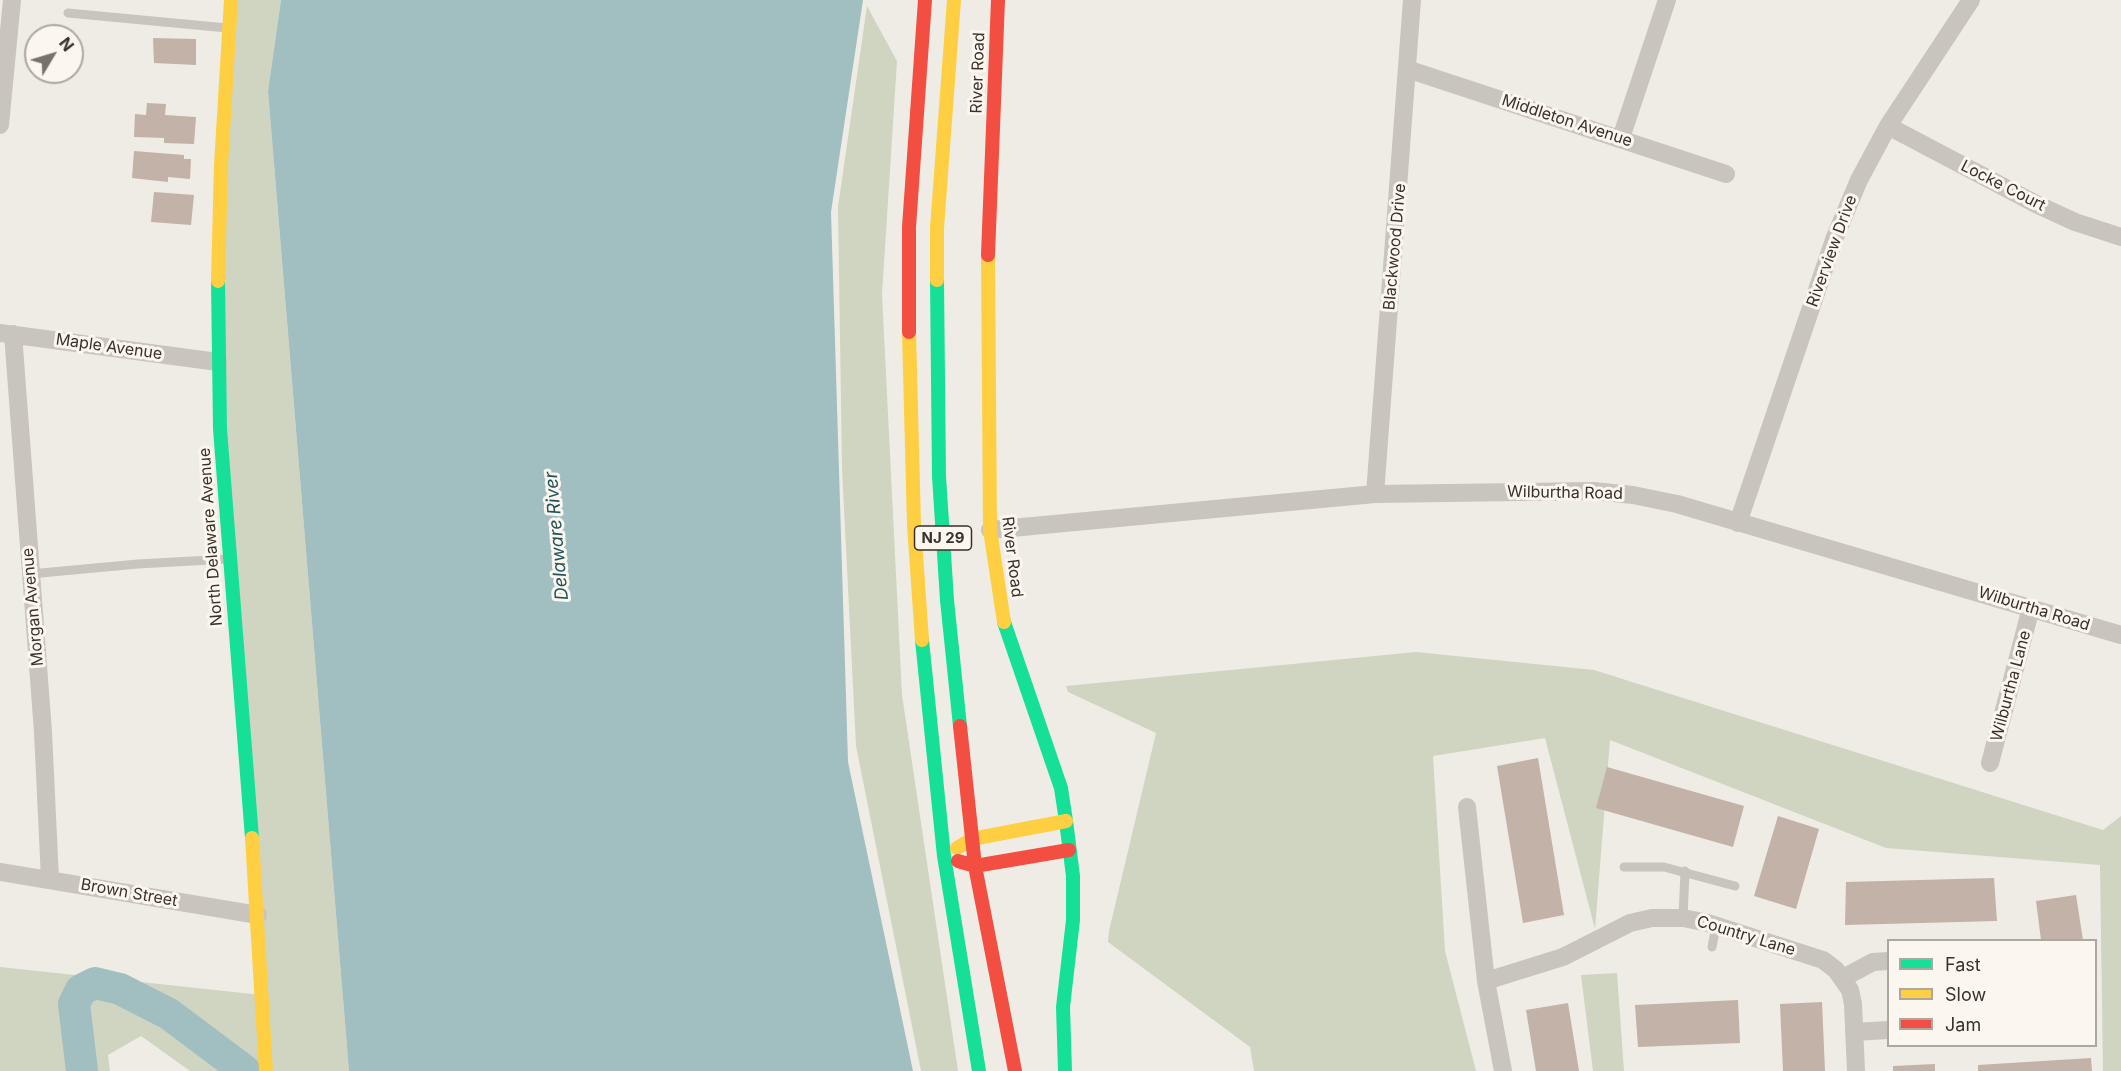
<!DOCTYPE html>
<style>
body{margin:0}
#map{position:relative;width:2121px;height:1071px;overflow:hidden;background:#efece5;font-family:Inter,sans-serif}
canvas{display:block}
.legend{position:absolute;left:1887px;top:939px;width:210px;height:108px;box-sizing:border-box;background:#fbf6ee;border:2px solid #aea7a0;margin:0;padding:8px 10px;list-style:none;font-size:18px;color:#3a312b}
.legend li{display:flex;align-items:center;gap:12px;height:30px}
.legend b{width:30px;border:2px solid #aea7a0}
.north{position:absolute;left:24px;top:24px;width:60px;height:60px;box-sizing:border-box;background:#fbf6ee;border:2px solid #aea7a0;border-radius:50%;rotate:52deg;font-size:16px;font-weight:700;line-height:24px;text-align:center;color:#3a312b}
.north::after{content:'';display:block;margin:auto;width:21px;height:27px;background:#79726c;clip-path:polygon(50% 0,100% 100%,50% 72%,0 100%)}
</style>
<div id="map">
<canvas width="2121" height="1071"></canvas>
<ul class="legend">
<li><b style="height:8px;background:#16e098"></b>Fast</li>
<li><b style="height:8px;background:#ffcf43"></b>Slow</li>
<li><b style="height:8px;background:#f24e42"></b>Jam</li>
</ul>
<div class="north">N</div>
</div>
<script>
const g = document.querySelector('canvas').getContext('2d');
g.lineJoin = 'round';
function fill(path, color) { g.fillStyle = color; g.fill(path, 'evenodd'); }
const poly = rows => new Path2D(rows.map(r => 'M' + r).join(''));
function strokePath(path, color, width, dash) { g.strokeStyle = color; g.lineWidth = width; g.lineCap = dash ? 'butt' : 'round'; g.setLineDash(dash || []); g.stroke(path); }
function drawText(font, color, halo, rows, align = 'center') {
  g.font = font + ' Inter,sans-serif'; g.lineWidth = 6; g.setLineDash([]); g.textBaseline = 'middle'; g.strokeStyle = halo; g.fillStyle = color; for (const [text, x, y, turn = 0] of rows) {
    g.save(); g.translate(x, y); g.rotate((+turn || 0) * Math.PI / 180); g.textAlign = isNaN(turn) ? turn : align; if (halo) g.strokeText(text, 0, 0); g.fillText(text, 0, 0); g.restore();
  }
}
fill(poly([
 [231,0,281,0,268,91,349,1071,190,1071,141,1036,108,1055,110,1071,0,1071,0,967,262,995,218,362],
 [867,6,897,61,882,294,902,695,958,1071,921,1071,856,746,842,469,838,207],
 [1416,652,1594,670,2103,830,2121,816,2121,1071,2103,1071,2100,865,1886,848,1610,740,1595,929,1545,738,1433,756,1445,951,1476,1071,1254,1071,1250,1047,1108,942,1109,931,1156,733,1068,692,1066,686],
 [1617,973,1624,1071,1593,1071,1581,975]
]), '#cfd5c0');
fill(poly([
 [281,0,863,0,831,212,848,762,913,1071,349,1071,268,91]
]), '#a1bec1');
strokePath(poly([
 [82,1071,74,1004,81,990,95,983,120,989,169,1014,245,1071]
]), '#a1bec1', 32);
fill(poly([
 [153,38,196,39,196,65,154,63],
 [147,103,166,104,165,115,196,117,194,144,164,143,164,138,134,137,135,114,146,115],
 [134,151,184,155,184,159,191,159,190,179,168,177,168,182,132,178],
 [154,192,194,195,191,225,151,222],
 [1538,758,1564,915,1523,923,1497,766],
 [1607,767,1744,806,1733,847,1596,808],
 [1778,816,1819,829,1796,909,1754,896],
 [1994,878,1997,921,1845,925,1846,882],
 [2076,895,2083,940,2041,940,2036,901],
 [1738,1000,1740,1043,1638,1047,1635,1005],
 [1822,1002,1825,1071,1783,1071,1780,1004],
 [1568,1003,1579,1071,1536,1071,1526,1010],
 [2091,1058,2092,1071,1978,1071,1978,1065],
 [1935,1064,1935,1071,1893,1071,1893,1066]
]), '#c2b2a7');
strokePath(poly([
 [68,13,227,28],
 [30,574,138,564,228,559],
 [1624,867,1664,867,1735,886],
 [1683,918,1685,871],
 [1712,947,1716,926]
]), '#c9c4be', 9);
strokePath(poly([
 [1407,69,1726,174],
 [0,125,12,0],
 [1888,126,2036,204,2075,222,2121,237],
 [1621,138,1667,0],
 [0,333,218,362],
 [13,334,43,732,50,879],
 [1375,494,1412,0],
 [1738,523,1835,237,1859,180,1888,126,1971,0],
 [990,530,1375,494,1593,491,1633,495,1677,504,2121,635],
 [1990,763,2031,608],
 [1467,807,1486,981,1503,1071],
 [0,872,258,915],
 [1843,978,1873,962,1888,961],
 [1486,981,1563,957,1630,923,1652,918,1683,918,1708,923,1823,960,1836,970,1850,990,1853,1004,1856,1071],
 [1854,1032,1888,1030]
]), '#c9c4be', 18);
strokePath(poly([
 [937,280,939,476,947,600,960,726],
 [218,281,220,429,252,838],
 [1004,622,1061,788,1066,821,1073,876,1073,920,1063,1007,1065,1071],
 [922,640,944,856,979,1071]
]), '#16e098', 14);
strokePath(poly([
 [988,255,990,530,1004,622],
 [937,280,937,228,954,0],
 [218,281,221,165,231,0],
 [909,332,914,525,922,640],
 [252,838,266,1071],
 [957,848,972,839,1066,821]
]), '#ffcf43', 14);
strokePath(poly([
 [988,255,998,0],
 [909,332,909,227,925,0],
 [960,726,975,866,1015,1071],
 [958,861,975,866,1069,850]
]), '#f24e42', 14);
for (const [x, y, w] of [
 [943,538,57]
]) { const box = new Path2D(); box.roundRect(x - w / 2, y - 12, w, 24, 4.5); g.fillStyle = '#fbf6ee'; g.fill(box); strokePath(box, '#3a312b', 1.5); }
drawText('bold 15px', '#3a312b', null, [
 ["NJ 29",943,538]
]);
drawText('16px', '#3a312b', '#fbf6ee', [
 ["River Road",978,73,-88],
 ["Middleton Avenue",1567,121,18],
 ["Locke Court",2003,186,27],
 ["Blackwood Drive",1395,247,-85],
 ["Riverview Drive",1832,251,-70],
 ["Maple Avenue",109,347,8],
 ["Wilburtha Road",1565,493,1],
 ["North Delaware Avenue",211,537,-94],
 ["River Road",1012,557,83],
 ["Morgan Avenue",33,607,-95],
 ["Wilburtha Road",2034,609,17],
 ["Wilburtha Lane",2011,686,-75],
 ["Brown Street",129,893,10],
 ["Country Lane",1746,936,17]
]);
drawText('italic 18px', '#21535c', '#fbf6ee', [
 ["Delaware River",557,536,-95]
]);
</script>
